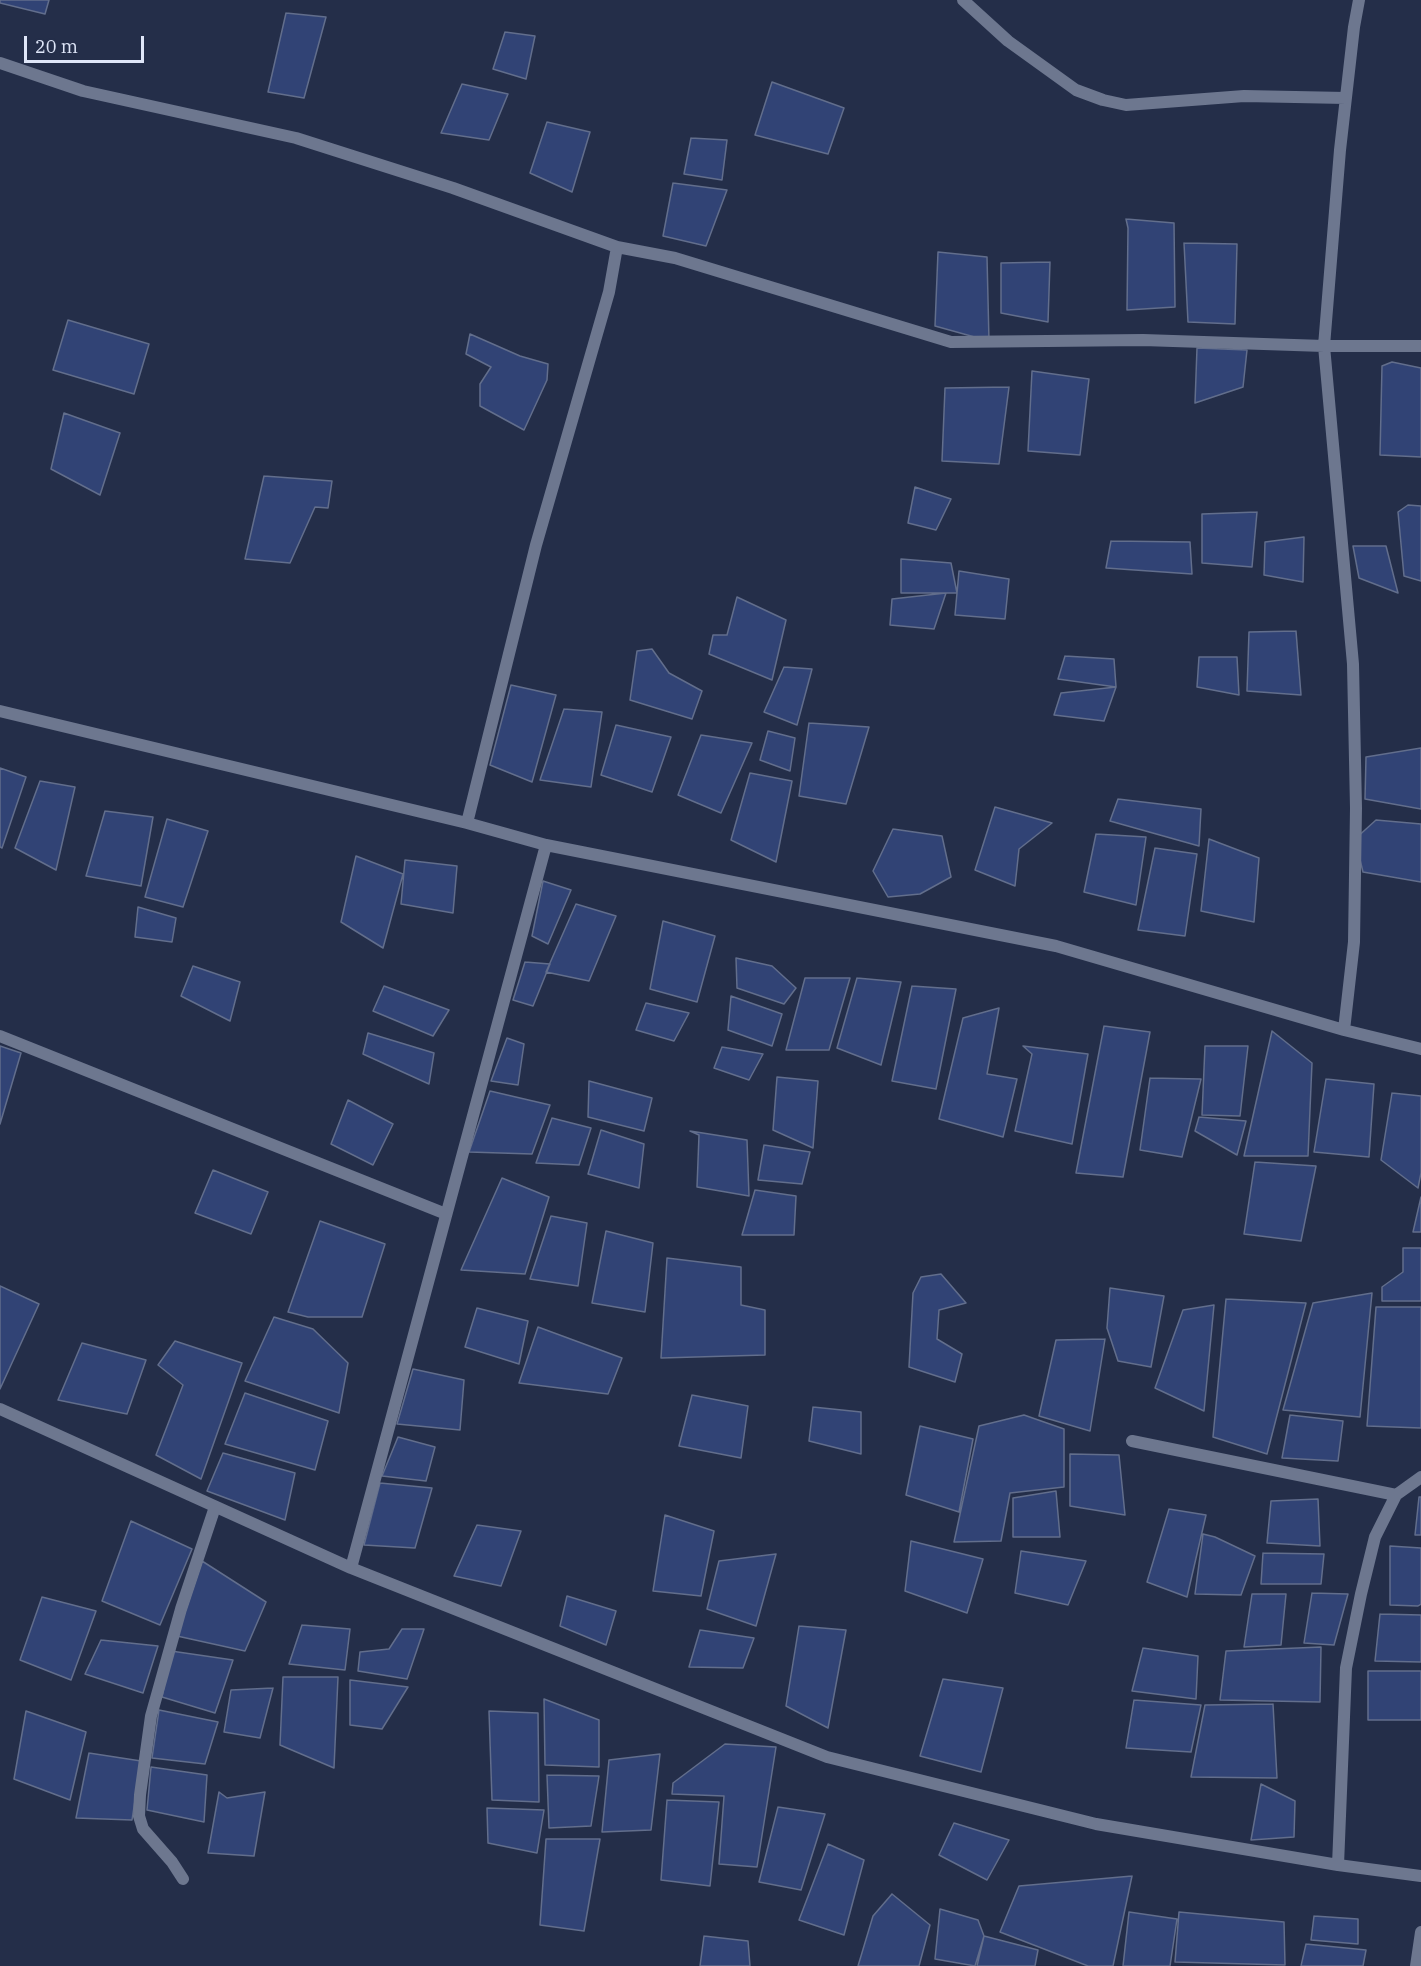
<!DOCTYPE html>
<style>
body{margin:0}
#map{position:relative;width:1421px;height:1966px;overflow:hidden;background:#242e49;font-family:"IBM Plex Serif",serif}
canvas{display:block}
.scale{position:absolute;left:24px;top:36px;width:120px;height:27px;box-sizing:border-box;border:3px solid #dfe6f8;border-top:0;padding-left:8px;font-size:18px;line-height:21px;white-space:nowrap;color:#dfe6f8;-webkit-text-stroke:4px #242e49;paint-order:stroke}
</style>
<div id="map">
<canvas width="1421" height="1966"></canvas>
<div class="scale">20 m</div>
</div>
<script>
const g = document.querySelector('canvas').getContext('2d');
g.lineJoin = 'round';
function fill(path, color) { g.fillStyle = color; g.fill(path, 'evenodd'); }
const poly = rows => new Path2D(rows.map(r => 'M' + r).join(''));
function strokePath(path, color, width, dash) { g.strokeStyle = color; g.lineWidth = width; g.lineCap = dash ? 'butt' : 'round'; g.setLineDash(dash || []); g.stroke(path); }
const building = poly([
 [0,0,49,0,45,14,0,3,0,0],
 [286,13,326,17,304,98,268,92,286,13],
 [505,32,535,36,526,79,493,69,505,32],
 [772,82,844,108,828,154,755,135,772,82],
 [462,84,508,94,489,140,441,133,462,84],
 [547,122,590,132,572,192,530,173,547,122],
 [691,138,727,140,722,180,684,174,691,138],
 [673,183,727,190,706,246,663,236,673,183],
 [1126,219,1174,223,1175,307,1127,310,1128,228,1126,219],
 [1184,243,1237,244,1235,324,1188,322,1184,243],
 [938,252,987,257,989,341,935,326,938,252],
 [1050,262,1048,322,1001,313,1001,263,1050,262],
 [68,320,149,344,134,394,53,370,68,320],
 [470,334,520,356,548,364,547,380,524,430,480,406,480,384,491,367,466,354,470,334],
 [1197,348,1247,350,1243,387,1195,403,1197,348],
 [1392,362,1421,368,1421,457,1380,455,1382,366,1392,362],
 [1032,371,1089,379,1080,455,1028,451,1032,371],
 [1009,387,999,464,942,461,945,388,1009,387],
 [64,413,120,433,100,495,51,469,64,413],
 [264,476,332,481,328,508,315,507,290,563,245,559,264,476],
 [915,487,951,499,936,530,908,523,915,487],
 [1408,505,1421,506,1421,581,1404,576,1398,512,1408,505],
 [1257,512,1252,567,1202,563,1202,514,1257,512],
 [1304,537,1303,582,1264,575,1265,542,1304,537],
 [1111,541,1190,542,1192,574,1106,568,1111,541],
 [1353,546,1386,546,1398,593,1359,578,1353,546],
 [901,559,951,563,957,593,901,593,901,559],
 [959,571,1009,579,1005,619,955,615,959,571],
 [946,593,934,629,890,625,892,599,946,593],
 [737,597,786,620,772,680,709,654,713,635,727,635,737,597],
 [1296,631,1301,695,1247,691,1249,632,1296,631],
 [652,649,669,673,702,691,692,719,630,700,637,651,652,649],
 [1065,656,1114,659,1116,687,1058,679,1065,656],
 [1199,657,1237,657,1239,695,1197,687,1199,657],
 [784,667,812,669,797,725,764,712,784,667],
 [511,685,556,695,532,782,490,765,511,685],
 [1116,687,1104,721,1054,715,1061,693,1116,687],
 [564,709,602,712,591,787,540,780,564,709],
 [809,723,869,727,846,804,799,796,809,723],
 [616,725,671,737,652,792,601,775,616,725],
 [768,731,795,738,790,771,760,760,768,731],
 [701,735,752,743,721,813,678,795,701,735],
 [1421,748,1421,809,1365,799,1366,757,1421,748],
 [0,768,26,777,2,848,0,847,0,768],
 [750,773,792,781,776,862,731,840,750,773],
 [40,781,75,787,56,870,15,848,40,781],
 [1118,799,1201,809,1199,846,1110,821,1118,799],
 [995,807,1052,823,1019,849,1015,886,975,870,995,807],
 [105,811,153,817,141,886,86,876,105,811],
 [167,819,208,831,183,907,145,897,167,819],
 [1376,820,1421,824,1421,882,1363,872,1355,839,1376,820],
 [893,829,942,836,951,877,920,894,888,897,873,871,893,829],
 [1096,834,1146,837,1136,905,1084,892,1096,834],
 [1209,839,1259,858,1254,922,1201,911,1209,839],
 [1155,848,1197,854,1185,936,1138,930,1155,848],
 [356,856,403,874,383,948,341,922,356,856],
 [405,860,457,866,453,913,401,904,405,860],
 [543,881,571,890,548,944,532,936,543,881],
 [576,904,616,916,589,981,546,972,576,904],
 [138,907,176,918,172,942,135,937,138,907],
 [663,921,715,936,697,1002,650,989,663,921],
 [736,958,772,966,796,988,784,1004,737,988,736,958],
 [525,962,550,964,533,1006,513,1000,525,962],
 [193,966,240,982,230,1021,181,996,193,966],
 [805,978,850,978,829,1050,786,1050,805,978],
 [857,978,901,982,881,1065,837,1048,857,978],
 [384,986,449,1010,433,1036,373,1011,384,986],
 [912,986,956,989,936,1089,892,1081,912,986],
 [731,996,782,1014,772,1046,728,1030,731,996],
 [646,1003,689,1013,674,1041,636,1030,646,1003],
 [999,1008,987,1074,1017,1079,1003,1137,939,1119,963,1018,999,1008],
 [1104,1026,1150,1032,1123,1177,1076,1173,1104,1026],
 [1272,1031,1312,1063,1308,1156,1244,1156,1272,1031],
 [368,1033,434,1053,429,1084,363,1054,368,1033],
 [507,1038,524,1044,518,1085,491,1081,507,1038],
 [0,1046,21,1053,0,1124,0,1046],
 [1023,1046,1088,1054,1072,1144,1015,1131,1032,1054,1023,1046],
 [1205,1046,1248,1046,1240,1116,1202,1115,1205,1046],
 [722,1047,763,1054,749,1080,714,1068,722,1047],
 [777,1077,818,1081,813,1148,773,1130,777,1077],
 [1150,1078,1201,1079,1182,1157,1140,1150,1150,1078],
 [1326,1079,1374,1084,1369,1157,1314,1152,1326,1079],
 [589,1081,652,1098,644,1131,588,1117,589,1081],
 [490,1091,550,1105,532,1154,469,1152,490,1091],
 [1392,1093,1421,1096,1421,1173,1418,1188,1381,1160,1392,1093],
 [348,1100,393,1124,373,1165,331,1144,348,1100],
 [1199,1117,1246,1121,1237,1155,1195,1131,1199,1117],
 [552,1118,591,1128,579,1165,536,1163,552,1118],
 [601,1130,644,1144,639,1188,588,1174,601,1130],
 [690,1131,747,1140,749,1196,697,1187,699,1135,690,1131],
 [764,1145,810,1152,802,1184,758,1180,764,1145],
 [1255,1162,1316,1166,1301,1241,1244,1234,1255,1162],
 [213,1170,268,1192,251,1234,195,1213,213,1170],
 [502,1178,549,1197,525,1274,461,1270,502,1178],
 [755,1190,796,1196,794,1235,742,1235,755,1190],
 [1421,1197,1421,1232,1413,1232,1421,1197],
 [551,1216,587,1223,578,1286,530,1279,551,1216],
 [320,1221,385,1244,362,1317,308,1317,288,1312,320,1221],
 [606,1231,653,1243,645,1312,592,1303,606,1231],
 [1403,1248,1421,1248,1421,1301,1382,1301,1382,1287,1403,1272,1403,1248],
 [667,1258,741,1267,741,1305,765,1310,765,1355,661,1358,667,1258],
 [941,1274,966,1303,939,1310,937,1339,962,1354,955,1382,909,1367,913,1293,921,1277,941,1274],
 [0,1286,39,1304,0,1389,0,1286],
 [1110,1288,1164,1296,1151,1367,1118,1361,1107,1328,1110,1288],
 [1372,1293,1360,1417,1283,1410,1313,1303,1372,1293],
 [1226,1299,1306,1303,1267,1454,1213,1437,1226,1299],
 [1214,1305,1204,1411,1155,1388,1183,1310,1214,1305],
 [1376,1307,1421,1307,1421,1428,1367,1426,1376,1307],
 [477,1308,528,1321,519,1364,465,1347,477,1308],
 [274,1317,313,1329,348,1363,339,1413,245,1381,274,1317],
 [538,1327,622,1358,608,1394,519,1383,538,1327],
 [1105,1339,1090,1431,1039,1416,1056,1340,1105,1339],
 [175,1341,242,1363,201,1479,156,1455,183,1385,158,1365,175,1341],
 [82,1343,146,1360,127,1414,58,1400,82,1343],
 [413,1369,464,1380,460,1430,397,1424,413,1369],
 [245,1393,328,1421,315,1470,225,1444,245,1393],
 [692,1395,748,1406,741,1458,679,1446,692,1395],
 [813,1407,861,1412,861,1454,809,1441,813,1407],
 [1024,1415,1064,1429,1064,1487,1010,1493,1001,1541,954,1542,979,1426,1024,1415],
 [1290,1415,1343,1421,1338,1461,1282,1458,1290,1415],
 [920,1426,973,1439,959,1512,906,1495,920,1426],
 [398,1437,435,1447,426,1481,382,1476,398,1437],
 [223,1453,295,1473,285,1520,207,1491,223,1453],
 [1070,1454,1119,1455,1125,1515,1070,1506,1070,1454],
 [380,1483,432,1488,415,1548,364,1545,380,1483],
 [1056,1491,1060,1537,1013,1537,1013,1498,1056,1491],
 [1419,1497,1421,1497,1421,1535,1415,1535,1419,1497],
 [1318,1499,1320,1546,1267,1543,1271,1501,1318,1499],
 [1169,1509,1206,1515,1187,1597,1147,1582,1169,1509],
 [665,1515,714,1531,701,1596,653,1591,665,1515],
 [131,1521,192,1549,160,1625,102,1601,131,1521],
 [477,1525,521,1531,501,1586,454,1576,477,1525],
 [1203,1534,1215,1537,1255,1556,1241,1595,1195,1594,1203,1534],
 [911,1541,983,1559,967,1613,905,1591,911,1541],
 [1390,1546,1421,1548,1421,1604,1418,1606,1390,1605,1390,1546],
 [1021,1551,1086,1561,1068,1605,1015,1593,1021,1551],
 [1263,1553,1324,1554,1321,1584,1261,1584,1263,1553],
 [776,1554,756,1626,707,1609,719,1561,776,1554],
 [202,1561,266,1602,245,1651,177,1636,202,1561],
 [1312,1593,1348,1594,1334,1645,1304,1643,1312,1593],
 [1252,1594,1286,1594,1281,1645,1244,1647,1252,1594],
 [567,1596,616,1611,606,1645,560,1626,567,1596],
 [42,1597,96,1611,71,1680,20,1660,42,1597],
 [1380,1614,1421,1615,1421,1662,1375,1661,1380,1614],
 [302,1625,350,1629,345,1670,289,1664,302,1625],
 [799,1626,846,1630,828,1728,786,1706,799,1626],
 [402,1629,424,1629,407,1679,358,1671,360,1652,389,1649,402,1629],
 [700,1630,754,1638,743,1668,689,1667,700,1630],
 [101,1640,158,1646,143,1693,85,1674,101,1640],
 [1321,1647,1320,1702,1220,1700,1226,1651,1321,1647],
 [1143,1648,1198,1656,1196,1699,1132,1691,1143,1648],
 [171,1651,233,1660,215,1713,162,1697,171,1651],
 [1368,1671,1421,1671,1421,1720,1368,1720,1368,1671],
 [283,1677,338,1677,334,1768,280,1745,283,1677],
 [943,1679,1003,1688,981,1772,920,1756,943,1679],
 [350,1680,408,1687,382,1729,350,1725,350,1680],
 [273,1688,260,1738,224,1732,231,1690,273,1688],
 [544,1699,599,1720,599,1767,545,1765,544,1699],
 [1134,1700,1201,1705,1191,1752,1126,1748,1134,1700],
 [1273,1704,1277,1778,1191,1777,1205,1705,1273,1704],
 [159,1710,218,1722,205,1764,152,1758,159,1710],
 [26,1711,86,1732,70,1800,14,1779,26,1711],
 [489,1711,538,1713,539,1802,492,1800,489,1711],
 [725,1744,776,1747,757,1867,719,1864,724,1796,672,1794,673,1783,725,1744],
 [89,1753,141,1761,132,1820,76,1818,89,1753],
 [660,1754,651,1830,602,1832,609,1760,660,1754],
 [151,1767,207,1775,204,1822,147,1810,151,1767],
 [547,1775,599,1776,591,1826,549,1828,547,1775],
 [1261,1784,1295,1801,1294,1837,1251,1840,1261,1784],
 [219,1792,227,1798,265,1792,254,1856,208,1853,219,1792],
 [667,1800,719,1802,710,1886,661,1880,667,1800],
 [778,1807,825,1814,801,1890,759,1882,778,1807],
 [487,1808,544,1810,537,1853,488,1843,487,1808],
 [954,1823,1009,1840,987,1880,939,1855,954,1823],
 [546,1839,600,1839,584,1931,540,1925,546,1839],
 [828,1844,864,1860,844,1935,799,1920,828,1844],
 [1132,1876,1113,1966,1088,1966,1000,1932,1019,1886,1132,1876],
 [892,1894,930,1925,919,1966,858,1966,873,1916,892,1894],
 [940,1909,978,1920,984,1936,975,1966,935,1959,940,1909],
 [1129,1912,1177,1919,1170,1966,1123,1966,1129,1912],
 [1179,1912,1284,1922,1285,1965,1175,1962,1179,1912],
 [1314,1916,1358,1919,1358,1944,1311,1940,1314,1916],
 [704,1936,748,1941,750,1966,700,1966,704,1936],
 [984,1936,1038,1950,1035,1966,977,1966,984,1936],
 [1306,1944,1366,1950,1363,1966,1301,1966,1306,1944]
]);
fill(building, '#314375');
strokePath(building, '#626e8c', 1.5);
strokePath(poly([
 [963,0,1008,41,1076,90,1103,100,1126,105,1244,96,1346,98],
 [0,63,83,91,296,138,453,188,617,247],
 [0,711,467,823,546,845,1056,946,1344,1030,1421,1049],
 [467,823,536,545,609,292,617,247,675,258,951,342,1143,340,1324,346,1421,346],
 [1344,1030,1354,942,1356,808,1353,664,1324,346,1340,150,1354,27,1359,0],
 [0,1036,446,1214],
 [0,1409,351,1568,827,1757,1096,1824,1338,1865,1421,1876],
 [1132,1441,1396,1495],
 [351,1568,546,845],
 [1338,1865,1346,1668,1361,1594,1375,1537,1396,1495,1421,1477],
 [183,1879,172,1862,143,1829,139,1816,140,1795,151,1716,181,1609,215,1507],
 [1416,1966,1421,1932]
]), '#6d778f', 12);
</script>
